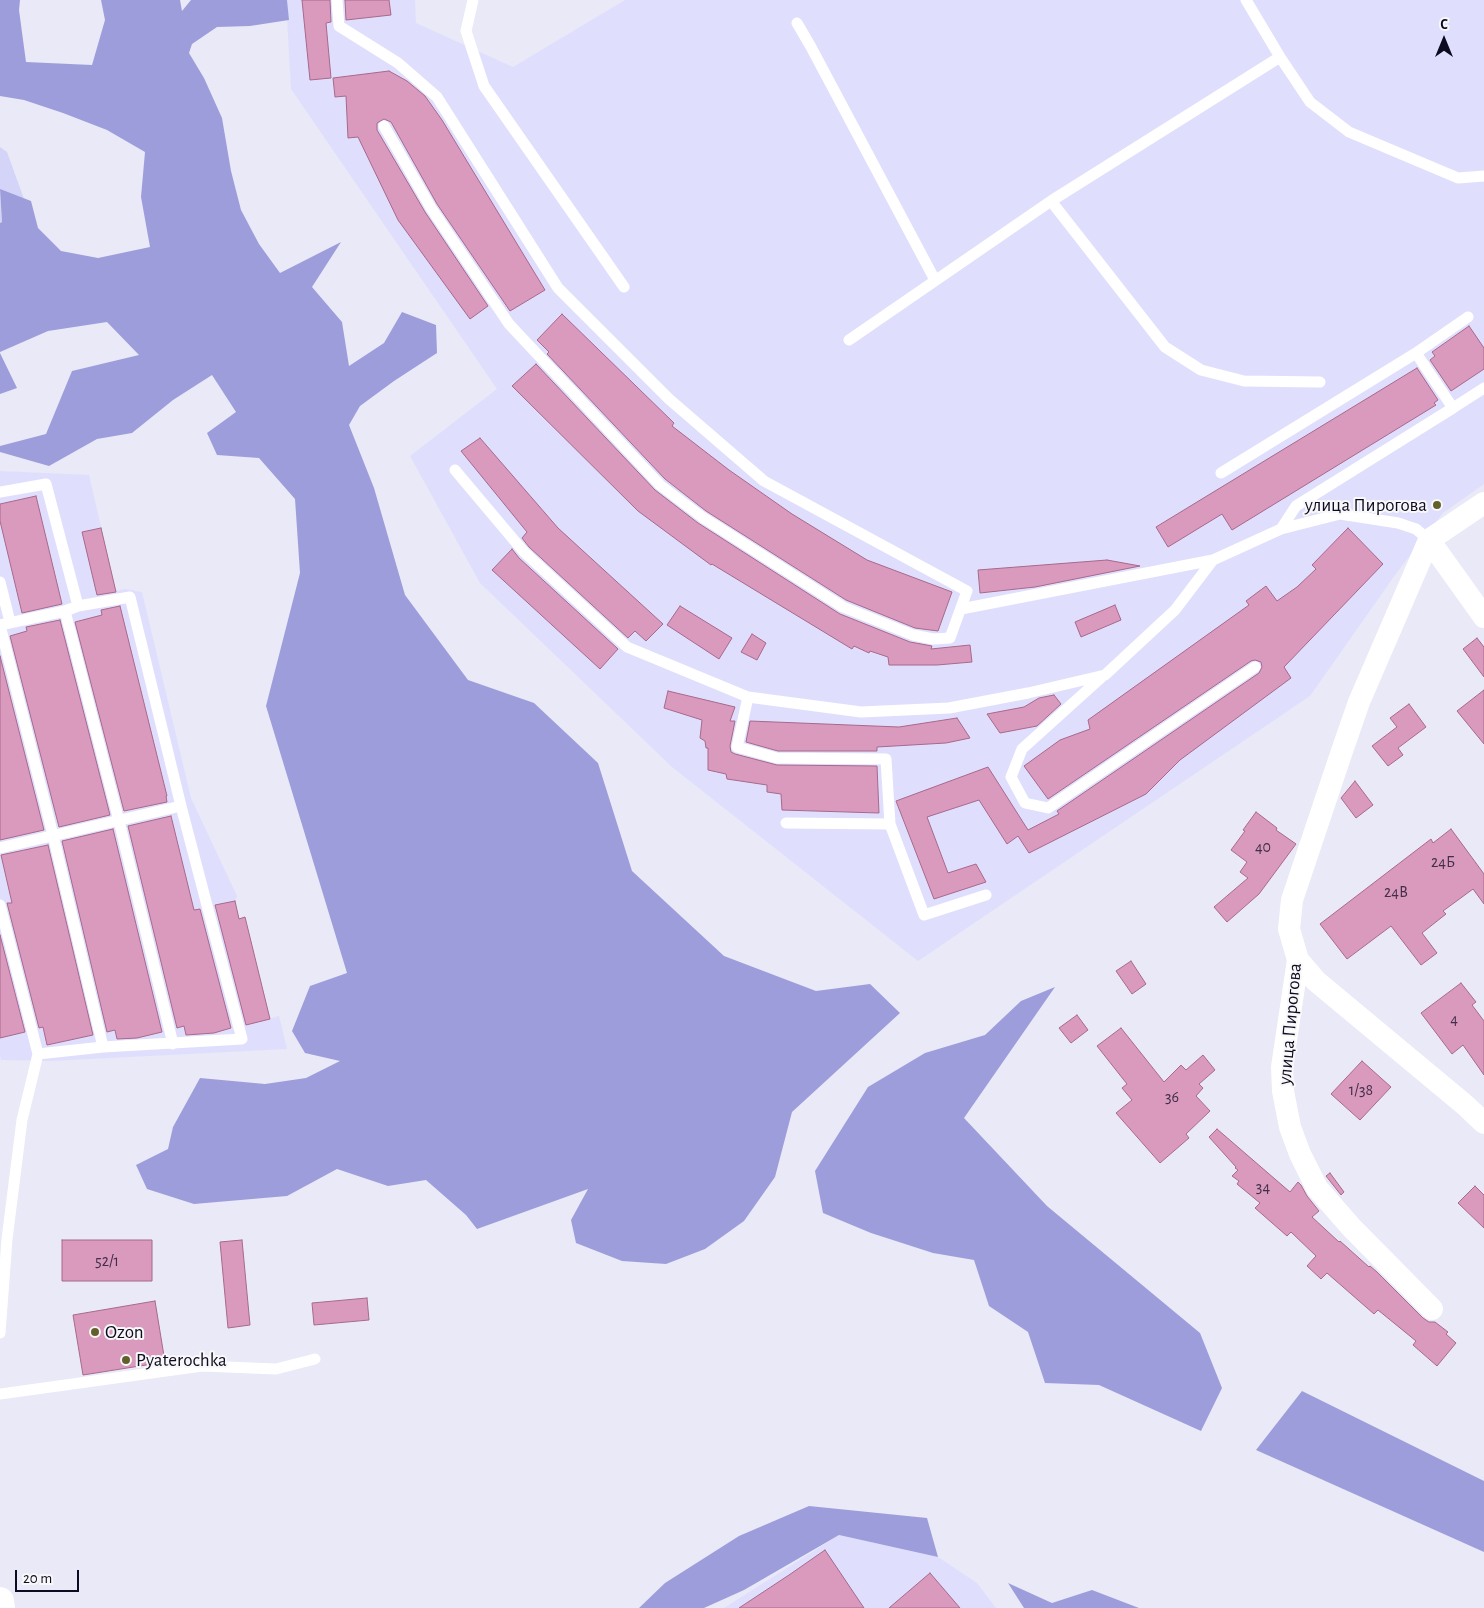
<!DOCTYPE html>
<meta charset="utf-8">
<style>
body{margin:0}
#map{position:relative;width:1484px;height:1608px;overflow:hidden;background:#e9e9f7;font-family:"Alegreya Sans",sans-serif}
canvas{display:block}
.north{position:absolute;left:1419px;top:15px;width:50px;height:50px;-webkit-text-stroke:4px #f8f8f8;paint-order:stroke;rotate:0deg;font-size:14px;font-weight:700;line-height:20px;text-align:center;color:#0d0b21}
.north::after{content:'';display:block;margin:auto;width:18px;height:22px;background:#0d0b21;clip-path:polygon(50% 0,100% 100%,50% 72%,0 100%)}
.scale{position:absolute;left:15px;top:1570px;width:64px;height:22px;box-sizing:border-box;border:2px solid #0d0b21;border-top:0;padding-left:6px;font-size:15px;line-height:18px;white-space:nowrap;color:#0d0b21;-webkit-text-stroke:4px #f8f8f8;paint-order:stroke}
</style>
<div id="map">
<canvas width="1484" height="1608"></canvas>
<div class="north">С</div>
<div class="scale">20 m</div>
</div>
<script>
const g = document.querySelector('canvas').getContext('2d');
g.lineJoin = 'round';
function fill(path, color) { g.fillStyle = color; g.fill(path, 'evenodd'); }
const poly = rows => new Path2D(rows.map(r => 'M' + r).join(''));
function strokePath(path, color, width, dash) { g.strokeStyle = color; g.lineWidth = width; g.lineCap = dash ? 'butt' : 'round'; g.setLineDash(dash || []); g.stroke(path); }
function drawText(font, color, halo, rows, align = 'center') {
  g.font = font + ' "Alegreya Sans",sans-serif'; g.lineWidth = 4; g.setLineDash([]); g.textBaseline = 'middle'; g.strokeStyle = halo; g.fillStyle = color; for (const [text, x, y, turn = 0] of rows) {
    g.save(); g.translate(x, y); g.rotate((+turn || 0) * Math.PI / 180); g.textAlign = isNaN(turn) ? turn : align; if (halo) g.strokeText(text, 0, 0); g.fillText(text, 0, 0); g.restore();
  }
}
fill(poly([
 [286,0,415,0,416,23,513,67,625,0,1484,0,1484,484,1443,513,1395,575,1310,696,918,961,672,767,480,583,410,456,497,389,291,89],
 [0,471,89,475,116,591,125,589,142,592,191,798,237,896,235,901,239,918,245,917,269,1019,279,1016,287,1049,51,1061,1,1060,0,1056],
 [839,1535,938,1557,977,1583,996,1608,724,1608]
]), '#dfdffd');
fill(poly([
 [0,147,7,152,24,199,0,190,2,222,0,223]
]), '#d4d4f8');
fill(poly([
 [0,0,20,0,19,10,26,62,92,65,105,20,101,0,180,0,182,11,191,0,287,0,289,20,250,26,217,27,192,44,189,53,204,78,222,118,231,171,241,210,259,244,280,273,341,242,312,287,342,322,349,366,384,343,402,312,436,325,437,353,394,381,360,406,349,425,374,488,405,595,468,680,534,703,598,763,632,871,724,956,816,991,870,984,900,1013,792,1112,775,1177,744,1221,705,1249,666,1264,622,1261,576,1243,571,1220,588,1189,477,1229,466,1215,426,1180,388,1186,337,1169,287,1196,194,1204,147,1189,136,1165,168,1149,173,1127,200,1078,265,1084,306,1078,340,1061,305,1053,292,1031,310,986,347,973,266,706,300,573,295,499,259,458,217,455,207,433,236,412,212,375,173,400,132,433,97,439,49,466,0,452,0,446,46,434,72,371,139,355,107,322,48,331,0,352,0,223,2,222,0,189,31,201,38,228,61,251,98,258,150,247,141,197,145,152,107,130,63,113,24,100,0,96],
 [0,353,17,388,0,394],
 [1055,987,964,1118,1047,1206,1200,1333,1222,1388,1201,1431,1099,1385,1045,1383,1028,1332,989,1306,974,1260,933,1253,871,1233,823,1213,815,1171,868,1087,925,1053,985,1035,1021,1001],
 [1302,1391,1484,1481,1484,1552,1256,1450],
 [809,1506,927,1518,938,1557,839,1535,744,1590,704,1608,639,1608,665,1583,739,1536],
 [1008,1583,1052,1603,1092,1590,1139,1608,1024,1608]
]), '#9e9ddb');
const building = poly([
 [302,0,330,0,331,22,326,23,331,78,310,80,302,0],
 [345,0,389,0,391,15,346,20,345,0],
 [389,71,407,81,425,96,442,120,545,290,510,311,437,204,391,122,384,119,377,123,377,130,425,212,488,306,470,319,398,220,358,137,348,138,346,96,335,97,333,78,389,71],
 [562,314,674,423,672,426,729,470,792,514,867,560,952,592,938,631,915,628,846,600,706,511,665,479,547,354,549,352,537,340,562,314],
 [1469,326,1484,348,1484,369,1451,391,1430,360,1435,356,1432,352,1469,326],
 [536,364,655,490,698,523,840,614,910,642,932,646,931,649,970,645,972,662,937,665,889,665,888,657,870,651,869,653,854,646,852,649,712,564,711,565,638,511,512,386,536,364],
 [1417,368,1438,400,1434,403,1436,405,1232,530,1222,514,1168,547,1156,527,1417,368],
 [480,438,558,528,663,624,646,641,635,631,628,638,529,547,522,538,527,532,461,451,480,438],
 [36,496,62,604,22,613,0,521,0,504,36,496],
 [101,528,116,592,97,595,82,532,101,528],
 [1348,528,1383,564,1284,667,1291,678,1180,760,1146,794,1029,853,1018,836,1007,844,979,800,927,817,948,873,976,864,986,882,934,899,896,801,988,767,1028,830,1059,814,1057,811,1259,673,1262,667,1261,662,1255,660,1251,661,1048,799,1024,766,1060,740,1090,729,1088,720,1249,605,1246,601,1266,586,1277,601,1297,587,1316,569,1312,565,1348,528],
 [512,549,519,558,618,649,600,669,492,570,512,549],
 [1107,560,1140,566,1035,587,980,593,978,570,1107,560],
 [1115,605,1121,620,1081,637,1075,622,1115,605],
 [120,606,167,796,166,796,167,802,124,811,75,622,102,615,101,610,120,606],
 [680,606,732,638,719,659,667,625,680,606],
 [60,620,110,815,59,827,10,636,27,631,26,627,60,620],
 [752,634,766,643,757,660,741,652,752,634],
 [1477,638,1484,647,1484,677,1463,649,1477,638],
 [0,656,44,830,0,840,0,656],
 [1484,690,1484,744,1457,711,1484,690],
 [668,691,735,707,730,721,735,721,730,746,731,752,735,754,777,765,877,766,879,813,782,810,781,794,767,792,767,785,727,779,726,774,708,770,708,748,706,748,705,741,700,738,702,720,664,708,668,691],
 [1054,695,1061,704,1037,726,1000,733,987,714,1024,707,1039,698,1054,695],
 [1409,704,1426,727,1398,748,1403,755,1388,766,1372,746,1397,727,1390,718,1409,704],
 [957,718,970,738,946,743,877,747,877,751,778,751,746,742,750,721,899,727,957,718],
 [1355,781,1373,805,1356,818,1341,798,1355,781],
 [1256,812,1277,828,1276,830,1296,844,1259,894,1227,922,1214,907,1248,878,1240,872,1247,862,1231,850,1245,831,1243,830,1256,812],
 [171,816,194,910,200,909,231,1028,214,1033,186,1035,184,1026,177,1028,128,826,171,816],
 [113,829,162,1032,137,1038,117,1039,115,1030,107,1032,62,841,113,829],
 [1451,829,1484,874,1484,904,1473,889,1443,911,1446,914,1422,933,1437,953,1421,965,1391,926,1347,959,1320,924,1431,839,1433,843,1451,829],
 [48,845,93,1035,47,1045,43,1027,39,1028,7,903,12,903,1,855,48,845],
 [235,901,239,919,245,917,270,1019,246,1025,215,905,235,901],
 [0,935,25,1032,0,1038,0,935],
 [1131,961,1146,984,1132,994,1116,971,1131,961],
 [1461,983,1476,1002,1472,1005,1484,1021,1484,1075,1463,1045,1452,1054,1421,1013,1461,983],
 [1077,1015,1088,1030,1071,1043,1059,1028,1077,1015],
 [1121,1028,1164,1082,1181,1065,1186,1070,1203,1055,1215,1070,1199,1084,1203,1088,1196,1096,1210,1111,1186,1134,1189,1138,1160,1163,1116,1113,1132,1100,1122,1088,1127,1084,1097,1046,1121,1028],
 [1362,1061,1391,1087,1360,1120,1331,1094,1362,1061],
 [1217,1129,1290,1192,1298,1182,1301,1185,1307,1196,1319,1211,1312,1217,1339,1242,1340,1241,1369,1267,1370,1266,1377,1272,1423,1318,1429,1322,1435,1322,1448,1332,1446,1334,1456,1343,1437,1366,1413,1345,1416,1341,1378,1310,1374,1314,1327,1273,1321,1279,1307,1266,1316,1256,1291,1232,1287,1236,1255,1208,1260,1203,1237,1184,1239,1181,1232,1176,1238,1170,1235,1168,1236,1167,1209,1137,1217,1129],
 [1330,1173,1344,1192,1341,1195,1326,1176,1330,1173],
 [1475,1186,1484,1195,1484,1228,1458,1203,1475,1186],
 [62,1240,152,1240,152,1281,62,1281,62,1240],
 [242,1240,250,1325,228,1328,220,1242,242,1240],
 [367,1298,369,1320,314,1325,312,1303,367,1298],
 [155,1301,165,1362,83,1375,73,1315,155,1301],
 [825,1550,864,1608,739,1608,789,1575,825,1550],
 [930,1573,960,1608,889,1608,930,1573]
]);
fill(building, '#da9abe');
strokePath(building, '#a7698c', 1);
strokePath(poly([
 [337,0,339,26,398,63,437,97,558,288,669,399,764,481,967,591,950,638,933,639,913,635,843,607,702,517,660,485,509,324,431,208,384,126],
 [473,0,466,31,484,86,624,287],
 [1246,0,1280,57,1310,102,1349,132,1458,178,1484,176],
 [797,23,811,47,935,280],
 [1051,201,1165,347,1201,370,1244,381,1320,382],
 [849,340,1051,201,1280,57],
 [1416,353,1468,317],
 [1453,408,1484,388],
 [455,470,524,552,627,647,748,697],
 [1221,473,1416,353,1453,408,1296,506,1281,529],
 [0,492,46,484,78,606],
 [0,582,10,622],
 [961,609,1213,560,1281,529,1340,514,1398,523,1416,529,1429,540],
 [65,611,119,821,173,1044],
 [0,625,65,611,78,606,130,597,181,806,242,1039,103,1047,38,1054],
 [0,625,53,835,103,1047],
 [1103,676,1022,749,1011,777,1025,803,1048,808,1255,667],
 [786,823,890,824,924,915,986,895],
 [890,824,886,759,777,758,737,747,748,697,861,712,949,708,1028,693,1105,675,1175,610,1213,560],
 [0,848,181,806],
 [0,905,38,1054,22,1120,7,1239,0,1333],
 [0,1394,202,1366,276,1369,315,1359]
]), '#fff', 11);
strokePath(poly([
 [1429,540,1484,617],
 [1298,960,1316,981,1465,1105,1484,1123],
 [1432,1309,1351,1227,1317,1188,1300,1154,1290,1127,1283,1091,1282,1067,1298,960,1289,929,1292,900,1342,751,1359,702,1429,540,1484,503]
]), '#fff', 22);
strokePath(poly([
 [0,1601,1,1608]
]), '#fff', 28);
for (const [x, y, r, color] of [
 [1437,505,5,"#635f2c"],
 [95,1332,5,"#635f2c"],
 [126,1360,5,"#635f2c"]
]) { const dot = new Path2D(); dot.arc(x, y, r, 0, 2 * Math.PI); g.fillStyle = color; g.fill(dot); strokePath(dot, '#f8f8f8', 2); }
drawText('16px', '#402f48', null, [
 ["40",1263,847],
 ["24Б",1443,862],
 ["24В",1396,892],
 ["4",1454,1019],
 ["1/38",1361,1090],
 ["36",1172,1097],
 ["34",1263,1187],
 ["52/1",107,1261]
]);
drawText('19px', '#0d0b21', '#f8f8f8', [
 ["улица Пирогова",1427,505,"right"],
 ["Ozon",105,1332],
 ["Pyaterochka",136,1360]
], 'left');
drawText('19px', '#0d0b21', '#f8f8f8', [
 ["улица Пирогова",1290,1024,-85]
]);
</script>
